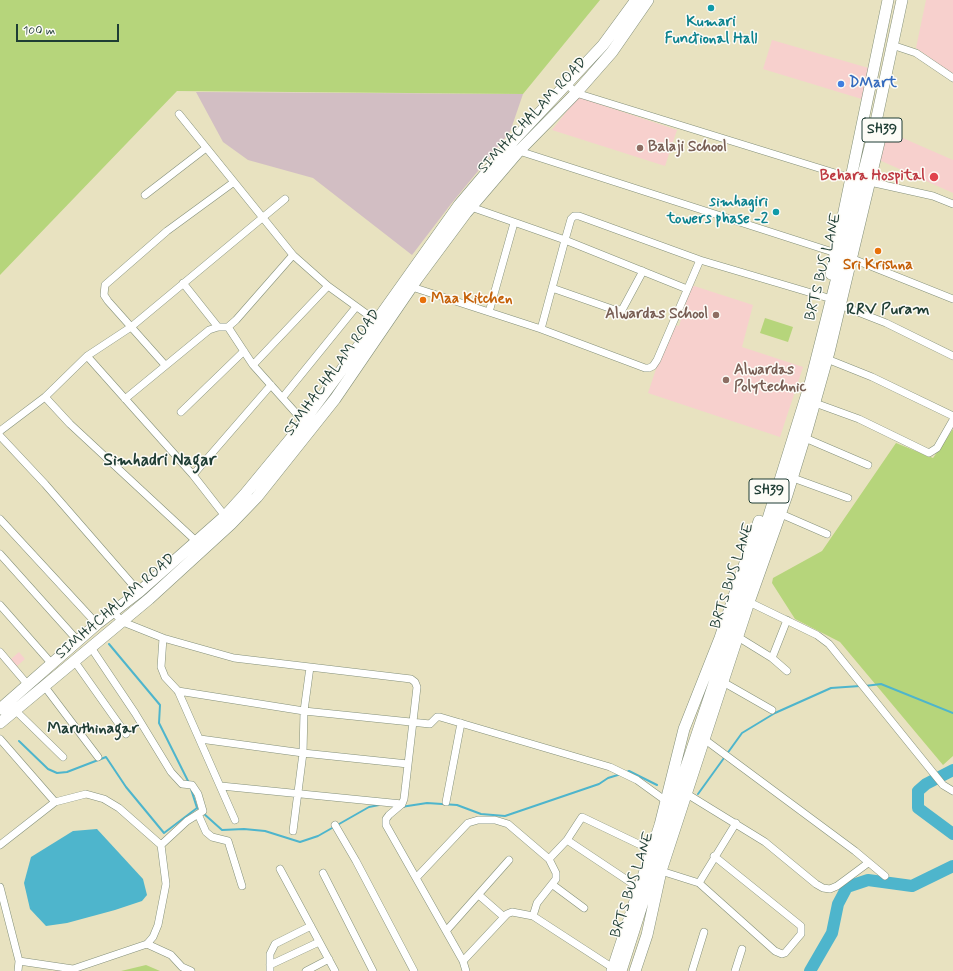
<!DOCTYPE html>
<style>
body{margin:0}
#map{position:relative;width:953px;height:971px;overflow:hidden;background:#e8e2c0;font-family:Mynerve,sans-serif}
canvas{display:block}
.scale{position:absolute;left:16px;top:24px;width:103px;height:18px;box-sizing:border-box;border:2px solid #1f3d34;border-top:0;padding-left:5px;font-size:12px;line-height:14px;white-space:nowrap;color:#1f3d34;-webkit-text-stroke:3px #fdfcf7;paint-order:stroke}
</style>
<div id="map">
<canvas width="953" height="971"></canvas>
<div class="scale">100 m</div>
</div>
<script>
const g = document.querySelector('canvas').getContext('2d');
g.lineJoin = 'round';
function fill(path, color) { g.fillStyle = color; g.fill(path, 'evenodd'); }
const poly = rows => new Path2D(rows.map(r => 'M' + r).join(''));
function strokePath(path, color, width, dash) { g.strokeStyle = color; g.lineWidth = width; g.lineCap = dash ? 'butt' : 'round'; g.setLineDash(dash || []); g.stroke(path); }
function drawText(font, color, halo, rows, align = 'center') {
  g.font = font + ' Mynerve,sans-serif'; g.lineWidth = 3; g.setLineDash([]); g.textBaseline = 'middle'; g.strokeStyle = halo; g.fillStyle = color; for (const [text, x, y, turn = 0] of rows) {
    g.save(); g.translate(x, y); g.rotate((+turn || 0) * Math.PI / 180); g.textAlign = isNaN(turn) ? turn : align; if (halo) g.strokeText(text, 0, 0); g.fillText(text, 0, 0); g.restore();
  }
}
fill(poly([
 [926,0,953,0,953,74,916,48],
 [772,40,872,69,865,100,763,69],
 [578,97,677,130,665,166,552,130],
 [889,132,953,160,953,193,877,159],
 [691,285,753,305,742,347,803,367,780,437,648,393,671,324,679,326],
 [19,652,25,659,16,667,10,660]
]), '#f7d0cd');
fill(poly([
 [196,92,523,94,510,132,451,204,412,255,313,178,248,160,223,142]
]), '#d2bec3');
fill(poly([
 [0,0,600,0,523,94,177,91,0,275],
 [765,318,793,327,788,342,760,333],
 [953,429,953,756,943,765,840,642,795,619,772,583,773,578,822,551,896,443,933,458],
 [146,965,160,971,121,971]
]), '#b6d57b');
fill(poly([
 [97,829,143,879,147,895,142,901,115,910,67,923,46,926,30,909,24,883,31,857,73,831]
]), '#4eb5cc');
strokePath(poly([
 [109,644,160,705,159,723,189,783],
 [865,686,881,684,953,713],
 [19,741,48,769,57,773,67,772,106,757,126,787,164,833,197,808,200,810],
 [627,772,629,771,657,785],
 [191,789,197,808],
 [698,794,742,733,775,713,831,688,860,686],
 [401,807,427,803,457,805,481,814,505,816,599,784,608,778,621,774],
 [203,813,222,830,244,829,265,831,300,842,318,836,369,807,379,805]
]), '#4eb5cc', 2);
strokePath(poly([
 [953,770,926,784,918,791,918,808,953,834],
 [810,971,832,933,838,904,847,887,868,880,912,886,953,866]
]), '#4eb5cc', 12);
const street = poly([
 [898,47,916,53,953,78],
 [567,84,576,93,851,178],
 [179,114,293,255,328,286,375,320],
 [519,151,839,254],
 [870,182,933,196,953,204],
 [145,195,206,148],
 [471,207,565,240,571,219,574,216,579,216,700,260,825,297],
 [848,257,953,299],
 [183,283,218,327],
 [412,287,541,329],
 [552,288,612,309,622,310,643,271],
 [687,289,565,240,541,329,645,368,649,368,653,366,657,360,700,260],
 [840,305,886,323,953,356],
 [489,312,514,223],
 [228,327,253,365],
 [87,356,193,475,225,516],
 [827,359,872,377,953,416],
 [165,365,108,301,104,295,105,285,167,231,234,182],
 [45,397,70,424,196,541],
 [283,397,356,307],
 [125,399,209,330,218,327,228,327,236,320,293,255],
 [815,403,859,419,929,453,937,448,953,420],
 [181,412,244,351],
 [303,421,253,365,328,286],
 [0,431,45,397,87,356,131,327,285,199],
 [0,436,45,484,139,592],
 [805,438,868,465],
 [193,475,271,385],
 [793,478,848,498],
 [781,514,827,534],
 [0,519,97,624],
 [0,554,78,641],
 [749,602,817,635,829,644,943,785,953,791],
 [0,605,52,664],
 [113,612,123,622,163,638,234,658,411,679,415,682,417,687,404,799,402,804,389,815,386,819,386,825,463,961,466,971],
 [738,637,772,658,787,671],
 [163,638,161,667,165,677,178,691,235,820],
 [92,649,135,713,171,772,182,784,192,785,198,794,203,811,187,821,161,845],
 [0,652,28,685],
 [772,658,787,620],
 [75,662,126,734],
 [723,682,772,710],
 [45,687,98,757],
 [178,691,304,711,430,724,437,717,440,717,610,767,637,780,666,801],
 [16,711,63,757],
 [0,739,55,802],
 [200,739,303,753,408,764],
 [704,739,855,851,885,876],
 [221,786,402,804],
 [687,794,765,842,816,884,823,888,830,889,837,886,868,863],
 [446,802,461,723],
 [198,814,206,832,212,837,228,841,242,886],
 [335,825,356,861,414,971],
 [293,831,303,753,304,711,310,667],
 [567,840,639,888],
 [0,845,55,802,86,794,104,799,119,808,161,845,166,884,158,925,153,937,147,944,73,969,19,961,0,887],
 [280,869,335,971],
 [661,871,699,883,775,951,782,954,785,953,801,934,801,926,714,856],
 [323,873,373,971],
 [416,878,468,823,478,820,495,820,508,824,549,859],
 [699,883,736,823],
 [553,885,584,908],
 [480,896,504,917],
 [446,931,509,860],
 [147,944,171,955,182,967,191,971],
 [463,961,507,914,512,912,533,916],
 [270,965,319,942],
 [613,968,533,916,537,903,556,879,556,873,549,859,567,840,582,817,651,850],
 [18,971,19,961],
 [270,971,270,954,275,944,311,926],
 [306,971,329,959],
 [692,971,704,932],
 [735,971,742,949]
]);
const primary = poly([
 [831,274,888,0],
 [0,709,97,624,139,592,225,516,245,494,292,437,338,375,459,205,515,139,603,45,636,0],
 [0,723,149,599,231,524,257,497,335,399,417,279,466,213,519,151,576,93,612,52,648,0],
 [612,971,660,825,684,729,720,638,759,521],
 [621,971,685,770,752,570,810,384,874,131,902,0],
 [635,971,647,935,661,871,749,602,787,495,807,430,829,352,881,134]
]);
strokePath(street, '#84907a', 8);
strokePath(primary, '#84907a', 12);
strokePath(street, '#fff', 7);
strokePath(primary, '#fff', 11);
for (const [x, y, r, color] of [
 [711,8,4,"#0f9aa8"],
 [841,84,4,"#3f7fe0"],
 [640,148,4,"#8d6e63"],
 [934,177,5,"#e0444e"],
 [776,212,4,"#0f9aa8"],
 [878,251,4,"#e8710a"],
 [423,300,4,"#e8710a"],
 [716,315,4,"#8d6e63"],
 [726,380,4,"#8d6e63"]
]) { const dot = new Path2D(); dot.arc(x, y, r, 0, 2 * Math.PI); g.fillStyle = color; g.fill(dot); strokePath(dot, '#fdfcf7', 1.5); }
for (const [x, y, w] of [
 [882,130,40],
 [769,491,40]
]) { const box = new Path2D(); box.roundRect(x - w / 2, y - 12, w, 24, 3); g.fillStyle = '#fdfcf7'; g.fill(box); strokePath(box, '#1f3d34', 1); }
drawText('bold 14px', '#1f3d34', null, [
 ["SH39",882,130],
 ["SH39",769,491]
]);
drawText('bold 15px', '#0d838f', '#fdfcf7', [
 ["Kumari",711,23],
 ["Functional Hall",711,40],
 ["simhagiri",768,203,"right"],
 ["towers phase -2",768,220,"right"]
]);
drawText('bold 15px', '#366cbe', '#fdfcf7', [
 ["DMart",849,84]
], 'left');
drawText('15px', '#1f3d34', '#fdfcf7', [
 ["SIMHACHALAM ROAD",533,116,-47],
 ["BRTS BUS LANE",824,267,-76],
 ["SIMHACHALAM ROAD",333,373,-54],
 ["BRTS BUS LANE",733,576,-72],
 ["SIMHACHALAM ROAD",116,607,-41],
 ["BRTS BUS LANE",633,885,-72]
]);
drawText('bold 15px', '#785e54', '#fdfcf7', [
 ["Balaji School",648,148],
 ["Alwardas School",708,315,"right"],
 ["Alwardas",734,371],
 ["Polytechnic",734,388]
], 'left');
drawText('bold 15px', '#be3a42', '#fdfcf7', [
 ["Behara Hospital",925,177]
], 'right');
drawText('bold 15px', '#c56008', '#fdfcf7', [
 ["Sri Krishna",878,266],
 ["Maa Kitchen",431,300,"left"]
]);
drawText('bold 16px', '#1f3d34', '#fdfcf7', [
 ["RRV Puram",888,311],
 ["Maruthinagar",93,730]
]);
drawText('bold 17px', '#1f3d34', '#fdfcf7', [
 ["Simhadri Nagar",160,461]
]);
</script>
